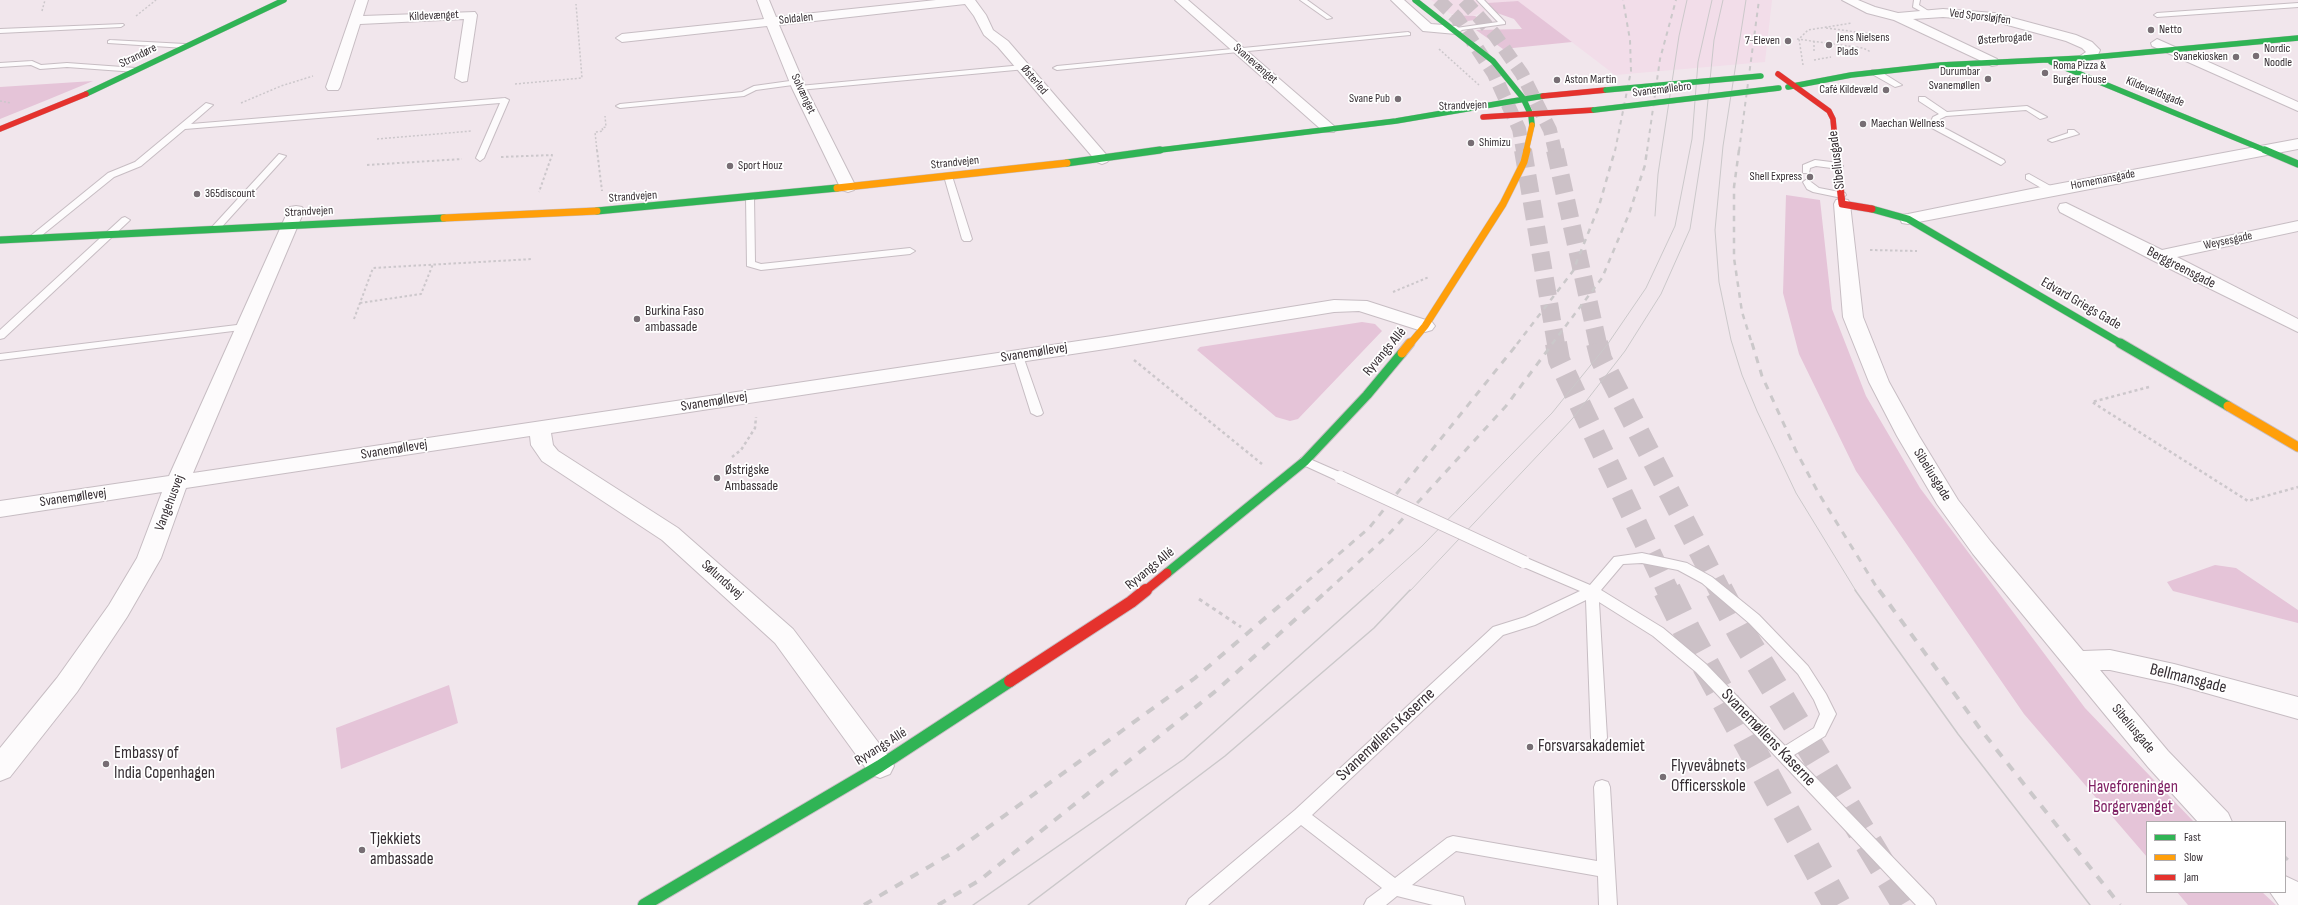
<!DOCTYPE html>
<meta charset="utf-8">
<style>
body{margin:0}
#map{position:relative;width:2298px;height:905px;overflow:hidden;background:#f1e6ec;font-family:"Sofia Sans Condensed",sans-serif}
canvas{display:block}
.legend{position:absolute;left:2146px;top:821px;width:140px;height:72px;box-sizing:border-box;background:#fff;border:1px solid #afabad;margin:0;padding:5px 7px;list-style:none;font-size:12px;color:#362e33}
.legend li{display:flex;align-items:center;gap:8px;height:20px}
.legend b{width:20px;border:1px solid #afabad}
</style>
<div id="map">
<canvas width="2298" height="905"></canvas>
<ul class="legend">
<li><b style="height:5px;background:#30b455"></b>Fast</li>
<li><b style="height:5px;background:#ff9f0a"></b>Slow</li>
<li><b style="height:5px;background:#e5322d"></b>Jam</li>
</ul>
</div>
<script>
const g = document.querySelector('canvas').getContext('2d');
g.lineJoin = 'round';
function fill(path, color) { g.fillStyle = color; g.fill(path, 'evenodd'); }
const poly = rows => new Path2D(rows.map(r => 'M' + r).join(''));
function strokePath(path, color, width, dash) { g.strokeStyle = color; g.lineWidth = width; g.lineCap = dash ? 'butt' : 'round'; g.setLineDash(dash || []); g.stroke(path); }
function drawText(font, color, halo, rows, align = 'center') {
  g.font = font + ' "Sofia Sans Condensed",sans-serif'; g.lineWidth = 3.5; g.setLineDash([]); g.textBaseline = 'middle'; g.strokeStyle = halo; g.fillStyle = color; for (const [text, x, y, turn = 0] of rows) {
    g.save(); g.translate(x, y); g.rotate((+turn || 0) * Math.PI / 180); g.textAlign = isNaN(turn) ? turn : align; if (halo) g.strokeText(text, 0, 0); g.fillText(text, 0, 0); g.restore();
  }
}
fill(poly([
 [1431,0,1772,0,1765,62,1615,75,1518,1,1479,4,1486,11,1473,16,1451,14]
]), '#f2dde9');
fill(poly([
 [1518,1,1572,42,1503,49,1476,30,1522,29,1514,19,1497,13,1487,3],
 [1451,15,1475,16,1481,19,1461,22],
 [93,81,47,100,0,119,0,87],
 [1786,195,1820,200,1832,309,1866,396,1920,488,2085,708,2194,822,2147,822,2147,857,2024,714,1856,471,1799,354,1783,293],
 [1362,322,1375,324,1382,331,1298,419,1290,421,1276,417,1197,350,1200,347],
 [2215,565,2236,568,2298,610,2298,623,2173,591,2167,582],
 [449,685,458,723,341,769,336,728],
 [2177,892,2262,892,2276,905,2188,905]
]), '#e5c4d8');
strokePath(poly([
 [1438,0,1457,18,1494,74,1519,129,1523,151],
 [1464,0,1494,34,1522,74,1550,130,1555,151]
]), '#ccc1c7', 14, [14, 7]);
strokePath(poly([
 [1523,150,1556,344],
 [1555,150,1598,344]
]), '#ccc1c7', 18, [18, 8]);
strokePath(poly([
 [1556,343,1559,360,1668,591],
 [1597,343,1601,359,1720,591]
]), '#ccc1c7', 22, [22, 11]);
strokePath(poly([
 [1667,590,1687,631,1837,905],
 [1719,590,1742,634,1906,905]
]), '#ccc1c7', 28, [28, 14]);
const lane = poly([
 [1300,0,1307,0,1332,18,1327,19,1300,0],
 [1477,0,1484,0,1505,22,1505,24,1454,31,1454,29,1456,28,1498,22,1477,0],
 [1914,0,1920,0,1919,5,1930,12,1930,14,1926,14,1913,7,1914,0],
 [2298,3,2298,7,2157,17,2154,15,2157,13,2298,3],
 [123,24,124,25,121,27,0,33,0,29,123,24],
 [1408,32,1410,33,1410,35,1057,70,1053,68,1057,66,1408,32],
 [110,40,185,44,189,46,185,48,108,43,108,41,110,40],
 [32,61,41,65,67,63,136,68,140,70,136,72,67,67,40,69,31,65,0,67,0,63,32,61],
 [1023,65,1027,67,1026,69,799,90,795,88,799,86,1023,65],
 [1872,70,1878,70,1902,85,1895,87,1872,74,1872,70],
 [797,80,801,82,800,84,756,90,744,96,620,108,616,106,620,104,742,92,754,86,797,80],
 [1919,97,1925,97,1947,112,2027,106,2047,117,2040,119,2026,110,1946,116,1940,119,1937,124,2004,160,2005,162,2001,165,1930,127,1929,125,1933,117,1939,114,1919,101,1919,97],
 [505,98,509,100,484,158,480,161,476,158,500,103,185,129,141,166,114,177,36,240,30,240,28,238,108,173,135,162,206,103,213,105,191,124,505,98],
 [2068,130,2074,130,2079,134,2052,142,2048,140,2068,133,2068,130],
 [279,154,286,156,218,231,212,231,212,227,279,154],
 [1815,160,1839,163,1843,166,1839,169,1816,166,1810,168,1809,173,1803,173,1803,165,1815,160],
 [948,173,952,176,972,239,970,241,964,241,962,239,944,176,948,173],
 [2029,174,2054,188,2055,190,2054,192,2048,192,2026,179,2026,175,2029,174],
 [1807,179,1819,188,1845,193,1846,195,1842,198,1813,192,1807,189,1803,182,1807,179],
 [750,194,754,197,755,262,761,264,910,248,915,251,910,254,761,270,747,266,746,197,750,194],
 [125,217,130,220,128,222,4,338,0,339,0,330,122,218,125,217],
 [245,324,250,327,249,329,0,360,0,354,245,324],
 [1018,353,1023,356,1043,413,1041,415,1037,416,1031,413,1013,356,1018,353],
 [1305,457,1344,474,1346,477,1340,481,1336,480,1301,464,1299,461,1301,458,1305,457],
 [1642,553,1687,563,1712,577,1759,615,1808,666,1826,694,1836,714,1825,736,1794,755,1933,899,1936,905,1916,905,1696,672,1653,636,1599,602,1607,738,1604,742,1599,744,1594,742,1591,738,1586,600,1535,625,1503,635,1312,815,1395,878,1447,838,1453,836,1597,861,1594,787,1596,782,1602,780,1608,782,1610,787,1617,905,1599,905,1598,876,1456,851,1412,885,1463,897,1465,905,1433,905,1397,896,1386,905,1364,905,1367,899,1382,888,1301,825,1208,905,1186,905,1189,899,1295,810,1493,627,1525,617,1580,591,1519,565,1517,562,1519,559,1529,559,1590,585,1614,557,1642,553],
 [1642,563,1678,570,1702,583,1749,623,1798,674,1814,700,1820,714,1814,728,1785,746,1706,664,1663,628,1601,590,1623,564,1642,563]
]);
const street = poly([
 [356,0,368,0,363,16,475,12,477,15,467,81,462,82,455,78,464,19,360,24,340,87,338,90,328,90,326,87,356,0],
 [757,0,769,0,776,17,936,0,975,0,986,15,993,30,1008,41,1110,159,1107,162,1102,164,1097,162,998,47,984,35,974,16,965,4,779,25,806,88,856,187,854,190,848,192,842,190,840,187,792,88,767,26,622,42,616,38,622,34,764,19,757,0],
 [1175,0,1188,0,1334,126,1336,129,1334,132,1324,132,1175,0],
 [1391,0,1404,0,1431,24,1456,26,1462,30,1456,34,1423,31,1391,0],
 [1842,0,1858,0,1875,7,1898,13,1943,9,1994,13,2076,35,2092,42,2100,50,2097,57,2084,62,2077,58,2086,52,2082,48,2066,41,1993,21,1943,17,1913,19,1997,59,1999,62,1997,65,1992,66,1894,20,1867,13,1842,0],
 [2157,39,2298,102,2298,111,2152,46,2151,43,2157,39],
 [2298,139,2298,149,1908,224,1902,223,1900,219,1902,215,1908,214,2036,188,2298,139],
 [1842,199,1848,200,1850,204,1863,317,1889,382,1919,436,1958,500,1991,542,2083,651,2110,650,2174,664,2298,697,2298,719,2174,684,2110,670,2100,670,2168,751,2228,813,2232,822,2198,822,2148,767,1973,554,1937,504,1897,436,1869,382,1843,317,1834,204,1836,200,1842,199],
 [2066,203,2162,250,2298,221,2298,231,2177,257,2298,319,2298,332,2152,260,2060,212,2058,208,2060,204,2066,203],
 [296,206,302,207,304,211,193,473,1112,336,1334,300,1367,301,1432,322,1435,326,1432,330,1425,332,1359,311,1334,312,1112,348,551,433,553,445,558,451,678,528,793,629,890,758,894,766,890,774,880,778,870,774,775,643,662,540,542,461,531,445,530,436,186,488,161,558,127,617,77,692,10,777,0,781,0,748,57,678,109,605,137,558,162,492,0,517,0,501,169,476,288,211,290,207,296,206],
 [2285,876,2298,882,2298,905,2279,905,2270,892,2285,892,2285,876]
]);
const fastFar3 = poly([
 [1415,0,1493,61,1523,98,1531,115,1532,125],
 [2051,62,2267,151],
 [1788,87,1851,75,1941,65,2084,58,2298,38],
 [86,94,284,0],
 [1152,151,1396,121,1543,96]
]);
const fastFar2 = poly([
 [2265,150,2298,164],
 [1067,163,1160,150],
 [1872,209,1908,219,2122,344],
 [597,211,837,188],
 [0,240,444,218]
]);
const fastFar1 = poly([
 [2120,343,2228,406],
 [1167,573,1305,461,1367,395,1402,353]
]);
const fast = poly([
 [644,905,880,766,1010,681]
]);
const slowFar2 = poly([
 [1526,151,1532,125]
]);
const slowFar1 = poly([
 [837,188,1067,163],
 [444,218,597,211],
 [1410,344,1425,326,1503,204,1524,162,1527,150]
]);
const slow = poly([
 [1402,353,1410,343],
 [2228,406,2298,447]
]);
const jamFar3 = poly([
 [1778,74,1829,111,1833,119,1836,151],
 [1543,96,1606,90],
 [1483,117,1594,110],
 [0,129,86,94]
]);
const jamFar2 = poly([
 [1836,150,1842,204,1872,209]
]);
const jamFar1 = poly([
 [1145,591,1167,573]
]);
const jam = poly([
 [1010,681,1131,602,1146,590]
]);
strokePath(lane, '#c7bdc3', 2);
strokePath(street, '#c7bdc3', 2);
strokePath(fastFar3, '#c7bdc3', 6);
strokePath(fastFar2, '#c7bdc3', 8);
strokePath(fastFar1, '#c7bdc3', 11);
strokePath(fast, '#c7bdc3', 14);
strokePath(slowFar2, '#c7bdc3', 6);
strokePath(slowFar1, '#c7bdc3', 8);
strokePath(slow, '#c7bdc3', 11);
strokePath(jamFar3, '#c7bdc3', 6);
strokePath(jamFar2, '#c7bdc3', 8);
strokePath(jamFar1, '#c7bdc3', 11);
strokePath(jam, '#c7bdc3', 14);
strokePath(poly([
 [42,11,45,0],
 [136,16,156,0],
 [1826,28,1887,36],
 [1797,39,1863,48,1871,52],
 [1814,41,1814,52],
 [1439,49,1479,85],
 [1814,60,1831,57],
 [1803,65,1799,39,1808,30,1852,23],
 [515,84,582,78,576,4],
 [0,101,11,103],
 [241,103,281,86,313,76],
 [377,139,472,131],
 [597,151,595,132,603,131,602,128,606,127,605,116]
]), '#ccc7cb', 1.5, [2, 2]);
strokePath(poly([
 [597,150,602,191],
 [501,157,552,155,539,192],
 [367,165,462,159],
 [1870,250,1917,251],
 [1393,292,1429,277],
 [360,303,421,294,433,264],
 [354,319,373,268,533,259]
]), '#ccc7cb', 2, [2.5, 2.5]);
strokePath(poly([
 [1134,360,1262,464],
 [2149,387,2092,402,2248,501,2298,487],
 [732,457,741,450,755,428,756,417]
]), '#ccc7cb', 2.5, [3, 3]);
strokePath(poly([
 [1199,599,1241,627],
 [2285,857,2289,861]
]), '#ccc7cb', 3, [4, 4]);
fill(lane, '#fdfbfc');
fill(street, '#fdfbfc');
strokePath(fastFar3, '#30b455', 5.5);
strokePath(fastFar2, '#30b455', 7);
strokePath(fastFar1, '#30b455', 9);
strokePath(fast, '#30b455', 12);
strokePath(slowFar2, '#ff9f0a', 5.5);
strokePath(slowFar1, '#ff9f0a', 7);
strokePath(slow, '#ff9f0a', 9);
strokePath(jamFar3, '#e5322d', 5.5);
strokePath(jamFar2, '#e5322d', 7);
strokePath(jamFar1, '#e5322d', 9);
strokePath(jam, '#e5322d', 12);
strokePath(poly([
 [1746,0,1723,146,1715,230,1719,282,1731,340,1742,375,1757,411,1796,493,1856,591],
 [1655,216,1658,174,1679,36,1687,0],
 [1372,591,1422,546,1552,413,1607,345,1646,288,1675,226,1692,139,1698,62,1712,0],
 [1410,591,1573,418,1625,351,1661,294,1690,229,1704,140,1714,40,1723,0]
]), '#cbc8ca', 1);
strokePath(poly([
 [1855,590,1958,734,2090,905],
 [973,905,1184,759,1373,590],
 [1028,905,1225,756,1374,628,1410,590]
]), '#cbc8ca', 1.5);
strokePath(poly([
 [1615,151,1631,71,1630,40,1623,0],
 [1647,151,1660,59,1676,0],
 [1739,151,1759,0]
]), '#cbc8ca', 2, [4.5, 4.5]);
strokePath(poly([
 [1739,150,1734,187,1734,258,1742,312,1752,344],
 [1517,344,1573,271,1599,206,1615,150],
 [1552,344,1602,278,1629,214,1645,165,1647,150]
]), '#cbc8ca', 2.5, [5.5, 5.5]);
strokePath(poly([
 [1752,343,1762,376,1796,451,1819,494,1879,591],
 [1296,591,1369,528,1518,343],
 [1327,591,1387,536,1506,406,1553,343]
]), '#cbc8ca', 3, [7, 7]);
strokePath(poly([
 [1879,590,1981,730,2120,905],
 [864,905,954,852,1195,678,1298,590],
 [938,905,980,880,1217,690,1328,590]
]), '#cbc8ca', 4, [9, 9]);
const laneBridge = poly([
 [1340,477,1524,562]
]);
const fastBridge = poly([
 [1606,90,1761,76],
 [1594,110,1779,88]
]);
strokePath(laneBridge, '#c7bdc3', 14, []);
strokePath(fastBridge, '#c7bdc3', 6, []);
strokePath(laneBridge, '#fdfbfc', 12);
strokePath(fastBridge, '#30b455', 5.5);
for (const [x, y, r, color] of [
 [2151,30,4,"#776e74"],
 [1788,41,4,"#776e74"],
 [1829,45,4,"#776e74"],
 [2256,56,4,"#776e74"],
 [2236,57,4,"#776e74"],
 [2045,73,4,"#776e74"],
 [1988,79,4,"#776e74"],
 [1557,80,4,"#776e74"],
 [1886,90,4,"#776e74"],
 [1398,99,4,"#776e74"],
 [1863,124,4,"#776e74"],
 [1471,143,4,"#776e74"],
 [730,166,4,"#776e74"],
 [1810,177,4,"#776e74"],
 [197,194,4,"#776e74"],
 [637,319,4,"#776e74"],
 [717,478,4,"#776e74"],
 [1530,747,4,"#776e74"],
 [106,764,4,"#776e74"],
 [1663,777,4,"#776e74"],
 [362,850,4,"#776e74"]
]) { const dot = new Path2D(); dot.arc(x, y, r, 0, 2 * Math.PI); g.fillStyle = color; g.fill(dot); strokePath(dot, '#fff', 1.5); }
drawText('12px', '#362e33', '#fff', [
 ["Kildevænget",434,16,-3],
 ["Ved Sporsløjfen",1980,17,7],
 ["Soldalen",796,19,-6],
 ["Østerbrogade",2005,39,-4],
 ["Strandøre",138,56,-26],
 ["Svanevænget",1255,64,41],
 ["Østerled",1034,80,50],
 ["Svanemøllebro",1662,90,-7],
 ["Kildevældsgade",2155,92,22],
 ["Solvænget",803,94,65],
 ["Strandvejen",1463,106,-2],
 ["Strandvejen",955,163,-6],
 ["Hornemansgade",2103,180,-11],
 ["Strandvejen",633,197,-4],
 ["Strandvejen",309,212,-3],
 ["Weysesgade",2228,241,-12]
]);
drawText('12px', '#362e33', '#fff', [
 ["Netto",2159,30],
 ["Jens Nielsens",1837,38],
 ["Plads",1837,52],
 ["7-Eleven",1780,41,"right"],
 ["Nordic",2264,49],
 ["Noodle",2264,63],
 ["Svanekiosken",2228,57,"right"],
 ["Roma Pizza &",2053,66],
 ["Burger House",2053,80],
 ["Durumbar",1980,72,"right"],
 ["Svanemøllen",1980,86,"right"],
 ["Aston Martin",1565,80],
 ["Café Kildevæld",1878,90,"right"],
 ["Svane Pub",1390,99,"right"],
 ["Maechan Wellness",1871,124],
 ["Shimizu",1479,143],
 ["Sport Houz",738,166],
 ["Shell Express",1802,177,"right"],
 ["365discount",205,194]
], 'left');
drawText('14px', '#362e33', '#fff', [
 ["Sibeliusgade",1837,160,-97],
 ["Berggreensgade",2181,268,27],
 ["Edvard Griegs Gade",2081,304,30],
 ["Ryvangs Allé",1385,352,-50],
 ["Svanemøllevej",1034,353,-9],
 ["Svanemøllevej",714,402,-9],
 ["Svanemøllevej",394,450,-9],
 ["Sibeliusgade",1932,475,58],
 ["Svanemøllevej",73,498,-8],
 ["Vangehusvej",170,503,-69],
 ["Ryvangs Allé",1150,569,-39],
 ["Sølundsvej",722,580,42],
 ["Sibeliusgade",2133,729,50],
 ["Ryvangs Allé",881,747,-32]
]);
drawText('14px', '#362e33', '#fff', [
 ["Burkina Faso",645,311],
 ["ambassade",645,327],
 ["Østrigske",725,470],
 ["Ambassade",725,486]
], 'left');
drawText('17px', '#362e33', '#fff', [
 ["Bellmansgade",2188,679,14],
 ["Svanemøllens Kaserne",1386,735,-43],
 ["Svanemøllens Kaserne",1768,738,46]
]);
drawText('17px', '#362e33', '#fff', [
 ["Forsvarsakademiet",1538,747],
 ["Embassy of",114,754],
 ["India Copenhagen",114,774],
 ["Flyvevåbnets",1671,767],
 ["Officersskole",1671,787],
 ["Tjekkiets",370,840],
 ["ambassade",370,860]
], 'left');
drawText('17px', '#802164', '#fff', [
 ["Haveforeningen",2133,788],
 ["Borgervænget",2133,808]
]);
</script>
